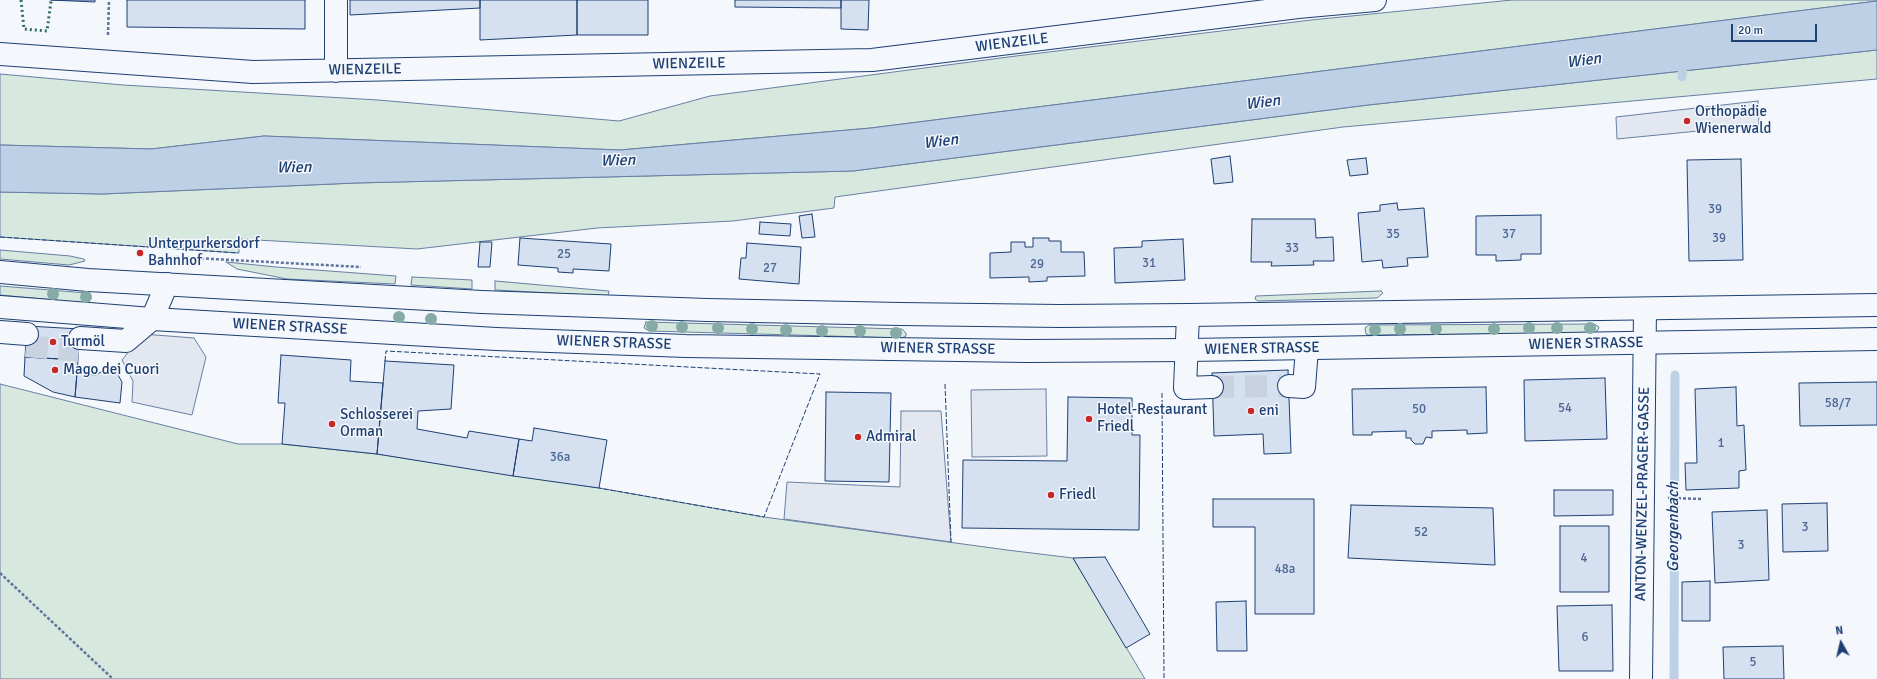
<!DOCTYPE html>
<meta charset="utf-8">
<style>
body{margin:0}
#map{position:relative;width:1877px;height:679px;overflow:hidden;background:#f4f7fb;font-family:Signika,sans-serif}
canvas{display:block}
.north{position:absolute;left:1821px;top:623px;width:40px;height:40px;-webkit-text-stroke:3px #f4f7fb;paint-order:stroke;rotate:352deg;font-size:11px;font-weight:700;line-height:16px;text-align:center;color:#1d3f73}
.north::after{content:'';display:block;margin:auto;width:14px;height:18px;background:#1d3f73;clip-path:polygon(50% 0,100% 100%,50% 72%,0 100%)}
.scale{position:absolute;left:1731px;top:24px;width:86px;height:18px;box-sizing:border-box;border:2px solid #1d3f73;border-top:0;padding-left:5px;font-size:12px;line-height:14px;white-space:nowrap;color:#1d3f73;-webkit-text-stroke:3px #f4f7fb;paint-order:stroke}
</style>
<div id="map">
<canvas width="1877" height="679"></canvas>
<div class="north">N</div>
<div class="scale">20 m</div>
</div>
<script>
const g = document.querySelector('canvas').getContext('2d');
g.lineJoin = 'round';
function fill(path, color) { g.fillStyle = color; g.fill(path, 'evenodd'); }
const poly = rows => new Path2D(rows.map(r => 'M' + r).join(''));
function strokePath(path, color, width, dash) { g.strokeStyle = color; g.lineWidth = width; g.lineCap = dash ? 'butt' : 'round'; g.setLineDash(dash || []); g.stroke(path); }
function drawText(font, color, halo, rows, align = 'center') {
  g.font = font + ' Signika,sans-serif'; g.lineWidth = 3; g.setLineDash([]); g.textBaseline = 'middle'; g.strokeStyle = halo; g.fillStyle = color; for (const [text, x, y, turn = 0] of rows) {
    g.save(); g.translate(x, y); g.rotate((+turn || 0) * Math.PI / 180); g.textAlign = isNaN(turn) ? turn : align; if (halo) g.strokeText(text, 0, 0); g.fillText(text, 0, 0); g.restore();
  }
}
const green = poly([
 [1512,0,1877,0,1877,1,871,128,620,150,264,136,151,149,0,145,0,74,123,85,378,100,619,121,710,96,1016,56,1311,20,1512,0],
 [1877,50,1877,79,1343,127,835,197,834,208,733,221,597,228,417,249,239,239,239,253,0,237,0,192,102,194,356,183,853,171,1368,105,1877,50],
 [0,250,70,256,84,259,85,261,69,265,0,259,0,250],
 [226,262,276,267,396,276,395,284,287,279,237,269,226,262],
 [412,277,472,280,472,289,411,285,412,277],
 [495,281,609,291,608,296,495,290,495,281],
 [0,286,87,293,90,295,91,299,87,303,0,295,0,286],
 [1381,291,1383,293,1377,298,1258,301,1255,299,1256,296,1381,291],
 [646,322,902,329,906,333,906,336,902,338,649,331,644,328,646,322],
 [1594,324,1599,327,1598,330,1594,333,1369,335,1366,334,1365,328,1369,325,1594,324],
 [0,384,238,444,282,444,377,454,599,488,764,517,1007,550,1073,558,1145,679,0,679,0,384]
]);
fill(green, '#d7e8df');
strokePath(green, '#687fa3', 1);
const parking = poly([
 [1758,101,1759,125,1617,139,1616,117,1758,101],
 [143,334,194,338,206,357,192,415,132,402,133,381,122,360,143,334],
 [1046,389,1047,456,972,457,971,390,1046,389],
 [901,411,941,411,951,542,784,519,787,482,900,487,901,411]
]);
fill(parking, '#e3e8f0');
strokePath(parking, '#687fa3', 1);
const water = poly([
 [1877,1,1877,50,1368,105,853,171,356,183,102,194,0,192,0,145,151,149,264,136,620,150,871,128,1877,1]
]);
fill(water, '#bed0e5');
strokePath(water, '#687fa3', 1);
strokePath(poly([
 [1682,77,1683,59],
 [1674,679,1675,375]
]), '#bed0e5', 9);
const building = poly([
 [51,0,95,0,95,2,51,0],
 [127,0,305,0,305,29,127,27,127,0],
 [350,0,480,0,480,8,350,15,350,0],
 [480,0,577,0,577,35,480,40,480,0],
 [577,0,648,0,648,35,577,35,577,0],
 [735,0,841,0,841,8,735,7,735,0],
 [841,0,869,0,868,30,841,29,841,0],
 [1230,156,1233,182,1214,184,1211,159,1230,156],
 [1366,158,1368,174,1350,176,1347,160,1366,158],
 [1741,159,1743,260,1689,261,1687,160,1741,159],
 [1397,203,1398,210,1424,208,1428,257,1407,258,1408,266,1383,268,1382,260,1362,262,1358,213,1380,211,1380,205,1397,203],
 [812,214,815,237,802,238,799,216,812,214],
 [1541,215,1541,254,1521,254,1521,260,1496,261,1496,255,1476,255,1476,216,1541,215],
 [1252,219,1315,219,1316,238,1333,237,1334,261,1313,261,1314,265,1271,266,1272,262,1251,262,1252,219],
 [760,222,791,224,790,236,759,234,760,222],
 [520,238,611,244,609,271,573,269,573,273,558,272,558,268,518,265,520,238],
 [1033,238,1049,238,1049,241,1061,241,1061,252,1084,252,1085,276,1047,277,1047,281,1029,282,1029,277,990,278,990,253,1011,252,1011,242,1025,242,1025,247,1033,247,1033,238],
 [1183,239,1185,280,1115,283,1114,248,1142,247,1142,241,1183,239],
 [480,242,492,242,490,267,478,267,480,242],
 [747,243,801,247,799,284,739,279,741,258,746,258,747,243],
 [27,326,80,329,78,360,25,357,27,326],
 [281,355,351,360,350,381,383,383,377,454,282,444,285,403,278,403,281,355],
 [25,357,78,360,75,397,53,392,24,376,25,357],
 [385,361,454,365,451,409,418,411,417,429,467,438,469,431,519,439,513,476,377,454,385,361],
 [113,366,122,382,120,403,75,397,77,373,95,375,113,366],
 [1288,370,1291,453,1264,454,1263,434,1214,436,1212,373,1288,370],
 [1605,378,1607,439,1525,441,1524,380,1605,378],
 [1877,382,1877,425,1800,426,1799,383,1877,382],
 [1486,387,1487,433,1467,434,1467,430,1432,431,1432,438,1426,437,1423,444,1415,444,1411,440,1411,438,1406,438,1406,431,1372,432,1372,435,1353,435,1352,389,1486,387],
 [1736,387,1737,426,1744,425,1746,470,1739,471,1739,488,1686,490,1685,463,1697,463,1695,389,1736,387],
 [826,392,891,393,889,482,825,481,826,392],
 [1068,397,1132,398,1132,435,1140,435,1139,530,962,528,963,460,1067,461,1068,397],
 [534,428,607,440,599,488,513,476,519,439,532,441,534,428],
 [1554,490,1613,490,1613,515,1554,516,1554,490],
 [1213,499,1314,499,1314,614,1255,614,1255,527,1213,527,1213,499],
 [1827,503,1828,551,1783,552,1782,504,1827,503],
 [1351,505,1493,508,1495,565,1348,558,1351,505],
 [1767,510,1769,580,1715,583,1712,512,1767,510],
 [1560,526,1609,526,1609,592,1560,592,1560,526],
 [1105,557,1150,634,1126,648,1073,558,1105,557],
 [1710,581,1710,621,1682,621,1682,582,1710,581],
 [1246,601,1247,651,1217,651,1216,602,1246,601],
 [1612,605,1613,671,1559,671,1557,606,1612,605],
 [1783,646,1784,679,1724,679,1723,647,1783,646]
]);
fill(building, '#d5e0f0');
strokePath(building, '#1d3f73', 1);
strokePath(poly([
 [26,346,79,351],
 [1212,387,1289,386]
]), '#c9d2e0', 22, [22, 11]);
const minor = poly([
 [0,54,253,72,872,60,1298,7,1375,0],
 [336,71,336,0],
 [1188,315,1185,388,1212,387],
 [0,332,27,334],
 [80,338,126,341,152,319,167,284],
 [1289,386,1304,387,1307,349],
 [1641,679,1645,309]
]);
const major = poly([
 [0,272,88,280,482,302,707,310,900,314,1060,316,1188,315,1877,305],
 [0,307,152,319,496,339,686,346,1027,351,1188,350,1877,339]
]);
strokePath(minor, '#1d3f73', 24);
strokePath(major, '#1d3f73', 24);
strokePath(poly([
 [108,35,109,0],
 [176,257,361,267],
 [1668,498,1703,499],
 [0,573,113,679]
]), '#5e769c', 2.5, [3, 2]);
strokePath(minor, '#f4f7fb', 22);
strokePath(major, '#f4f7fb', 22);
strokePath(poly([
 [21,0,24,29,47,31,51,1]
]), '#2c6c60', 3, [2, 3]);
strokePath(poly([
 [0,237,238,253],
 [385,361,386,351,820,374,764,517,599,488],
 [945,384,951,542],
 [1162,393,1164,679]
]), '#1d3f73', 1, [5, 2]);
g.fillStyle = '#86aba6';
for (const [x, y] of [
 [53,294],
 [86,297],
 [399,317],
 [431,319],
 [652,326],
 [682,327],
 [718,328],
 [1529,328],
 [1557,328],
 [1590,328],
 [752,329],
 [1400,329],
 [1436,329],
 [1494,329],
 [786,330],
 [1375,330],
 [822,331],
 [860,331],
 [896,333]
]) { g.beginPath(); g.arc(x, y, 6, 0, 2 * Math.PI); g.fill(); }
for (const [x, y, r, color] of [
 [1687,121,4,"#c62828"],
 [140,253,4,"#c62828"],
 [53,342,4,"#c62828"],
 [55,370,4,"#c62828"],
 [1251,411,4,"#c62828"],
 [1089,419,4,"#c62828"],
 [332,424,4,"#c62828"],
 [858,437,4,"#c62828"],
 [1051,495,4,"#c62828"]
]) { const dot = new Path2D(); dot.arc(x, y, r, 0, 2 * Math.PI); g.fillStyle = color; g.fill(dot); strokePath(dot, '#f4f7fb', 1.5); }
drawText('13px', '#4b6792', null, [
 ["39",1715,210],
 ["35",1393,235],
 ["37",1509,235],
 ["39",1719,239],
 ["33",1292,249],
 ["25",564,255],
 ["31",1149,264],
 ["29",1037,265],
 ["27",770,269],
 ["58/7",1838,404],
 ["54",1565,409],
 ["50",1419,410],
 ["1",1721,444],
 ["36a",560,458],
 ["3",1805,528],
 ["52",1421,533],
 ["3",1741,546],
 ["4",1584,559],
 ["48a",1285,570],
 ["6",1585,638],
 ["5",1753,663]
]);
drawText('15px', '#1d3f73', '#f4f7fb', [
 ["WIENZEILE",1012,43,-7],
 ["WIENZEILE",689,64,-1],
 ["WIENZEILE",365,70,-1],
 ["WIENER STRASSE",290,327,3],
 ["WIENER STRASSE",614,343,2],
 ["WIENER STRASSE",1586,344,-1],
 ["WIENER STRASSE",938,349,1],
 ["WIENER STRASSE",1262,349,-1],
 ["ANTON-WENZEL-PRAGER-GASSE",1643,494,-89]
]);
drawText('15px', '#1d3f73', '#f4f7fb', [
 ["Orthopädie",1695,112],
 ["Wienerwald",1695,129],
 ["Unterpurkersdorf",148,244],
 ["Bahnhof",148,261],
 ["Turmöl",61,342],
 ["Mago dei Cuori",63,370],
 ["Hotel-Restaurant",1097,410],
 ["Friedl",1097,427],
 ["eni",1259,411],
 ["Schlosserei",340,415],
 ["Orman",340,432],
 ["Admiral",866,437],
 ["Friedl",1059,495]
], 'left');
drawText('italic 16px', '#1d3f73', '#f4f7fb', [
 ["Wien",1584,61,-8],
 ["Wien",1263,103,-7],
 ["Wien",941,142,-7],
 ["Wien",618,161,-2],
 ["Wien",294,168,-1],
 ["Georgenbach",1674,527,-90]
]);
</script>
